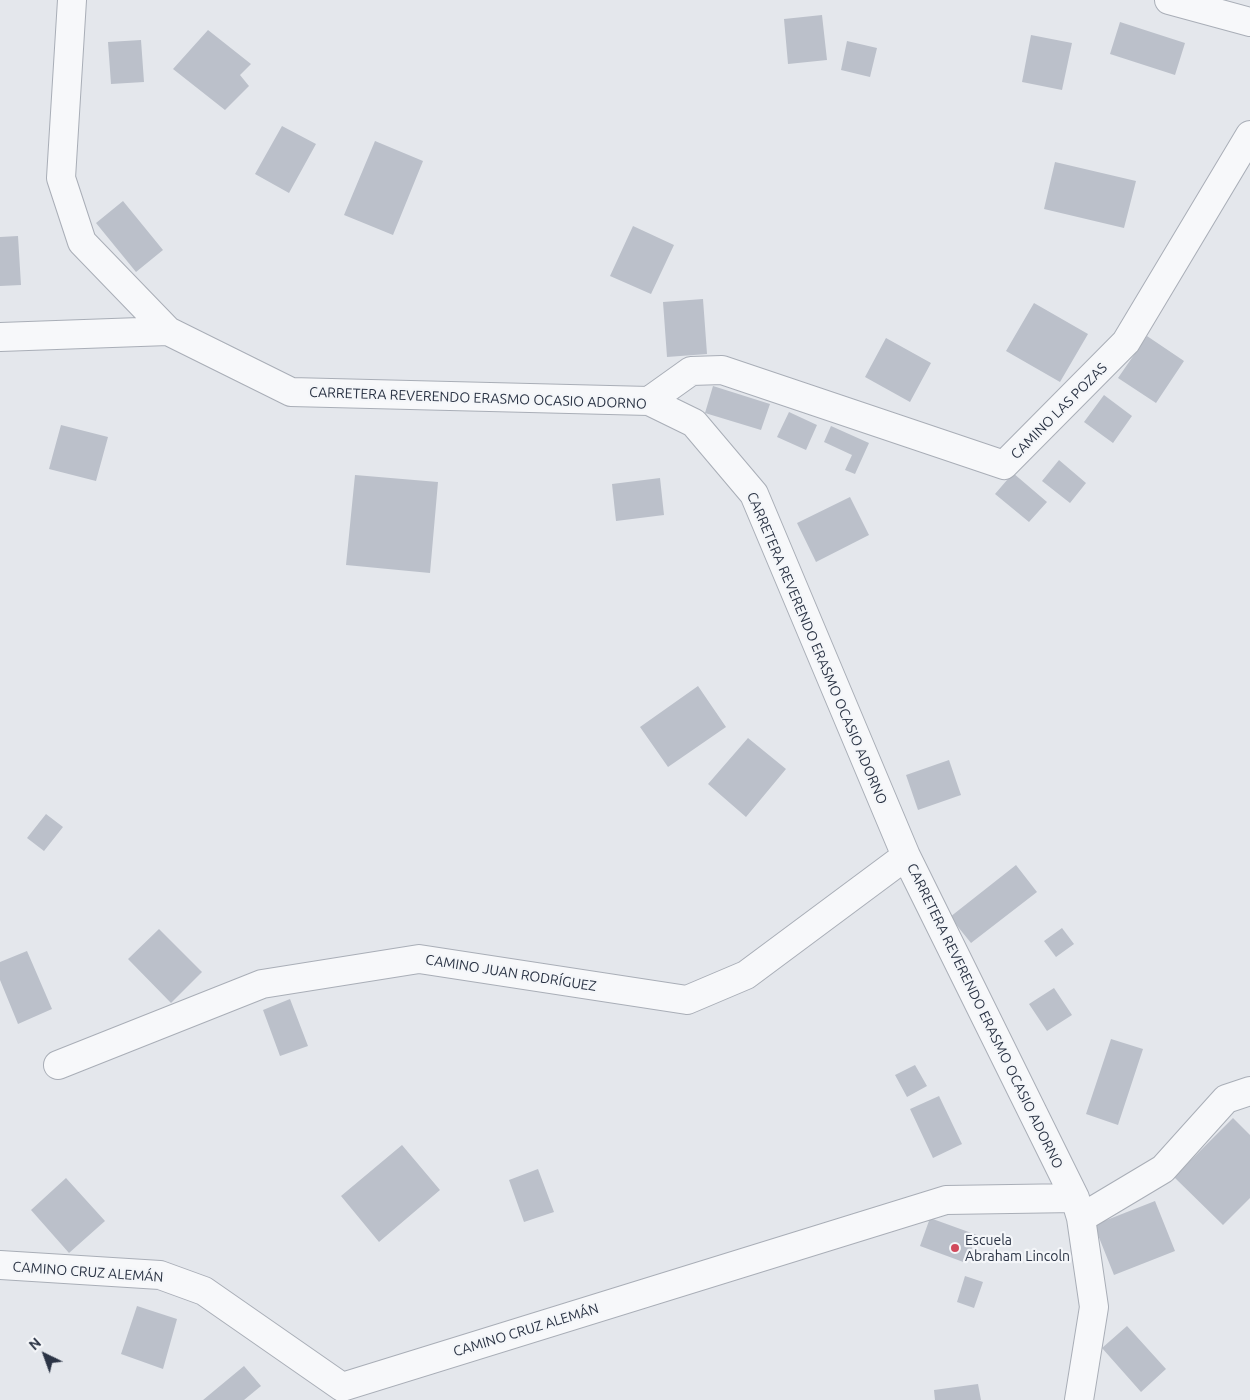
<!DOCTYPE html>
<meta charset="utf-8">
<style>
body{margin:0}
#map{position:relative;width:1250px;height:1400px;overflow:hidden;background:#e4e7ec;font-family:Ubuntu,sans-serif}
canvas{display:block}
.north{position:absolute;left:20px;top:1330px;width:50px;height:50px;-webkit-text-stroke:4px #f4f6f9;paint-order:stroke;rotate:318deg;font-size:14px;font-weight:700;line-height:20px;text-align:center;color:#2b3445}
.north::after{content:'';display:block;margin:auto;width:18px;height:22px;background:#2b3445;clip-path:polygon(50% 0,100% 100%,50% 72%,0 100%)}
</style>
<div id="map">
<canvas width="1250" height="1400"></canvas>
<div class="north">N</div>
</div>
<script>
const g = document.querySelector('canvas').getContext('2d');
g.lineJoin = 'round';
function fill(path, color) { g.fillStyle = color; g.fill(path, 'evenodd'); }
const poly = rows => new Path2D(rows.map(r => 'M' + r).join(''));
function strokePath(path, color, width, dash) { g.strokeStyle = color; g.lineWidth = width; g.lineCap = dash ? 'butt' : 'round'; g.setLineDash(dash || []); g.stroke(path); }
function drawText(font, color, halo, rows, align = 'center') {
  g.font = font + ' Ubuntu,sans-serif'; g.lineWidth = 4.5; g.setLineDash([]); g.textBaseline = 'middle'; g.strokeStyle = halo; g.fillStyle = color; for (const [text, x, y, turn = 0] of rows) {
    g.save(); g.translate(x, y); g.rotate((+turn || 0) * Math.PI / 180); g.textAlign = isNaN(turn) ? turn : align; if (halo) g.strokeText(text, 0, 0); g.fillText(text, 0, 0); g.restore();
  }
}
fill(poly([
 [822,15,827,60,788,64,784,19],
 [1120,22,1185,43,1175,75,1110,54],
 [208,30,251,64,240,75,249,86,225,110,173,69],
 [1031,35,1072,43,1062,90,1022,82],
 [141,40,144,82,111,84,108,42],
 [847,41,877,48,870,77,841,70],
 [282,126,316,144,289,193,255,174],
 [375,141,423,161,393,235,344,215],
 [1055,162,1136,181,1124,228,1044,209],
 [123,201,163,250,136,272,96,223],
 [633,226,674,245,651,294,610,276],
 [18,236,21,285,0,286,0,237],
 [703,299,707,354,667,357,663,302],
 [1034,303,1088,334,1060,382,1006,351],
 [1147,336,1184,361,1156,403,1118,378],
 [886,338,931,363,910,402,865,377],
 [713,386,770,404,761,430,705,413],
 [1104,395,1132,416,1113,443,1084,422],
 [789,412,817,425,806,450,777,437],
 [61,425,108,437,96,481,49,469],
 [831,426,869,443,855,474,845,470,852,455,824,442],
 [1059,460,1086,483,1070,503,1042,481],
 [1013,473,1047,502,1029,522,995,494],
 [355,475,438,482,430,573,346,565],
 [660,478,664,515,616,521,612,484],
 [850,497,869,535,816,562,797,523],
 [698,686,726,727,668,767,640,727],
 [748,738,786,769,746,817,708,784],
 [949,760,961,795,918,810,906,775],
 [46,814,63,827,44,851,27,838],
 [1016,865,1037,892,971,943,950,917],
 [1062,928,1074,944,1056,957,1044,941],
 [159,929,202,972,171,1003,128,959],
 [27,951,52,1009,18,1024,0,980,0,962],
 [1054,988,1072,1015,1047,1031,1029,1004],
 [290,999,308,1046,280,1056,263,1010],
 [1111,1039,1143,1049,1118,1125,1086,1114],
 [915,1065,927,1086,907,1097,895,1075],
 [939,1096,962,1144,933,1158,910,1109],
 [1233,1118,1250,1135,1250,1198,1223,1225,1174,1177],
 [402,1145,440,1190,379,1242,341,1196],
 [538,1169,554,1212,524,1222,509,1180],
 [66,1178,105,1221,69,1253,31,1210],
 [1155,1201,1175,1251,1114,1275,1094,1225],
 [930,1218,977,1235,966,1263,920,1246],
 [965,1276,983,1282,974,1308,957,1302],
 [137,1306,177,1319,163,1369,121,1354],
 [1127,1326,1166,1369,1141,1392,1102,1348],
 [244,1366,261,1386,244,1400,203,1400],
 [978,1384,981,1400,935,1400,934,1390]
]), '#bbc0ca');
const minor = poly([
 [72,0,61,178,82,242,168,331,291,392,649,401,694,423,754,494,906,856,1075,1198,1081,1218,1094,1307,1079,1400],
 [1169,0,1250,22],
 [0,337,168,331],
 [649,401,691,371,722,370,1004,465,1126,342,1250,135],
 [58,1065,262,984,419,959,687,1000,746,975,906,856],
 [1081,1218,1163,1169,1226,1099,1250,1091],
 [0,1265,160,1275,204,1291,342,1387,946,1200,1075,1198]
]);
strokePath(minor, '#a9aeb7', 30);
strokePath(minor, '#f7f8fa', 28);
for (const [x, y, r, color] of [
 [955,1248,5,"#d1495b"]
]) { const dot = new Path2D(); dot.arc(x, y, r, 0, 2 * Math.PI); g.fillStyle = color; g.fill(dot); strokePath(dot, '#f4f6f9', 2); }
drawText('14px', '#2b3445', '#f4f6f9', [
 ["CARRETERA REVERENDO ERASMO OCASIO ADORNO",478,398,2],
 ["CAMINO LAS POZAS",1059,411,-45],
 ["CARRETERA REVERENDO ERASMO OCASIO ADORNO",817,648,67],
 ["CAMINO JUAN RODRÍGUEZ",511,973,9],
 ["CARRETERA REVERENDO ERASMO OCASIO ADORNO",985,1016,64],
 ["CAMINO CRUZ ALEMÁN",88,1272,4],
 ["CAMINO CRUZ ALEMÁN",526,1330,-17]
]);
drawText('14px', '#2b3445', '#f4f6f9', [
 ["Escuela",965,1240],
 ["Abraham Lincoln",965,1256]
], 'left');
</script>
